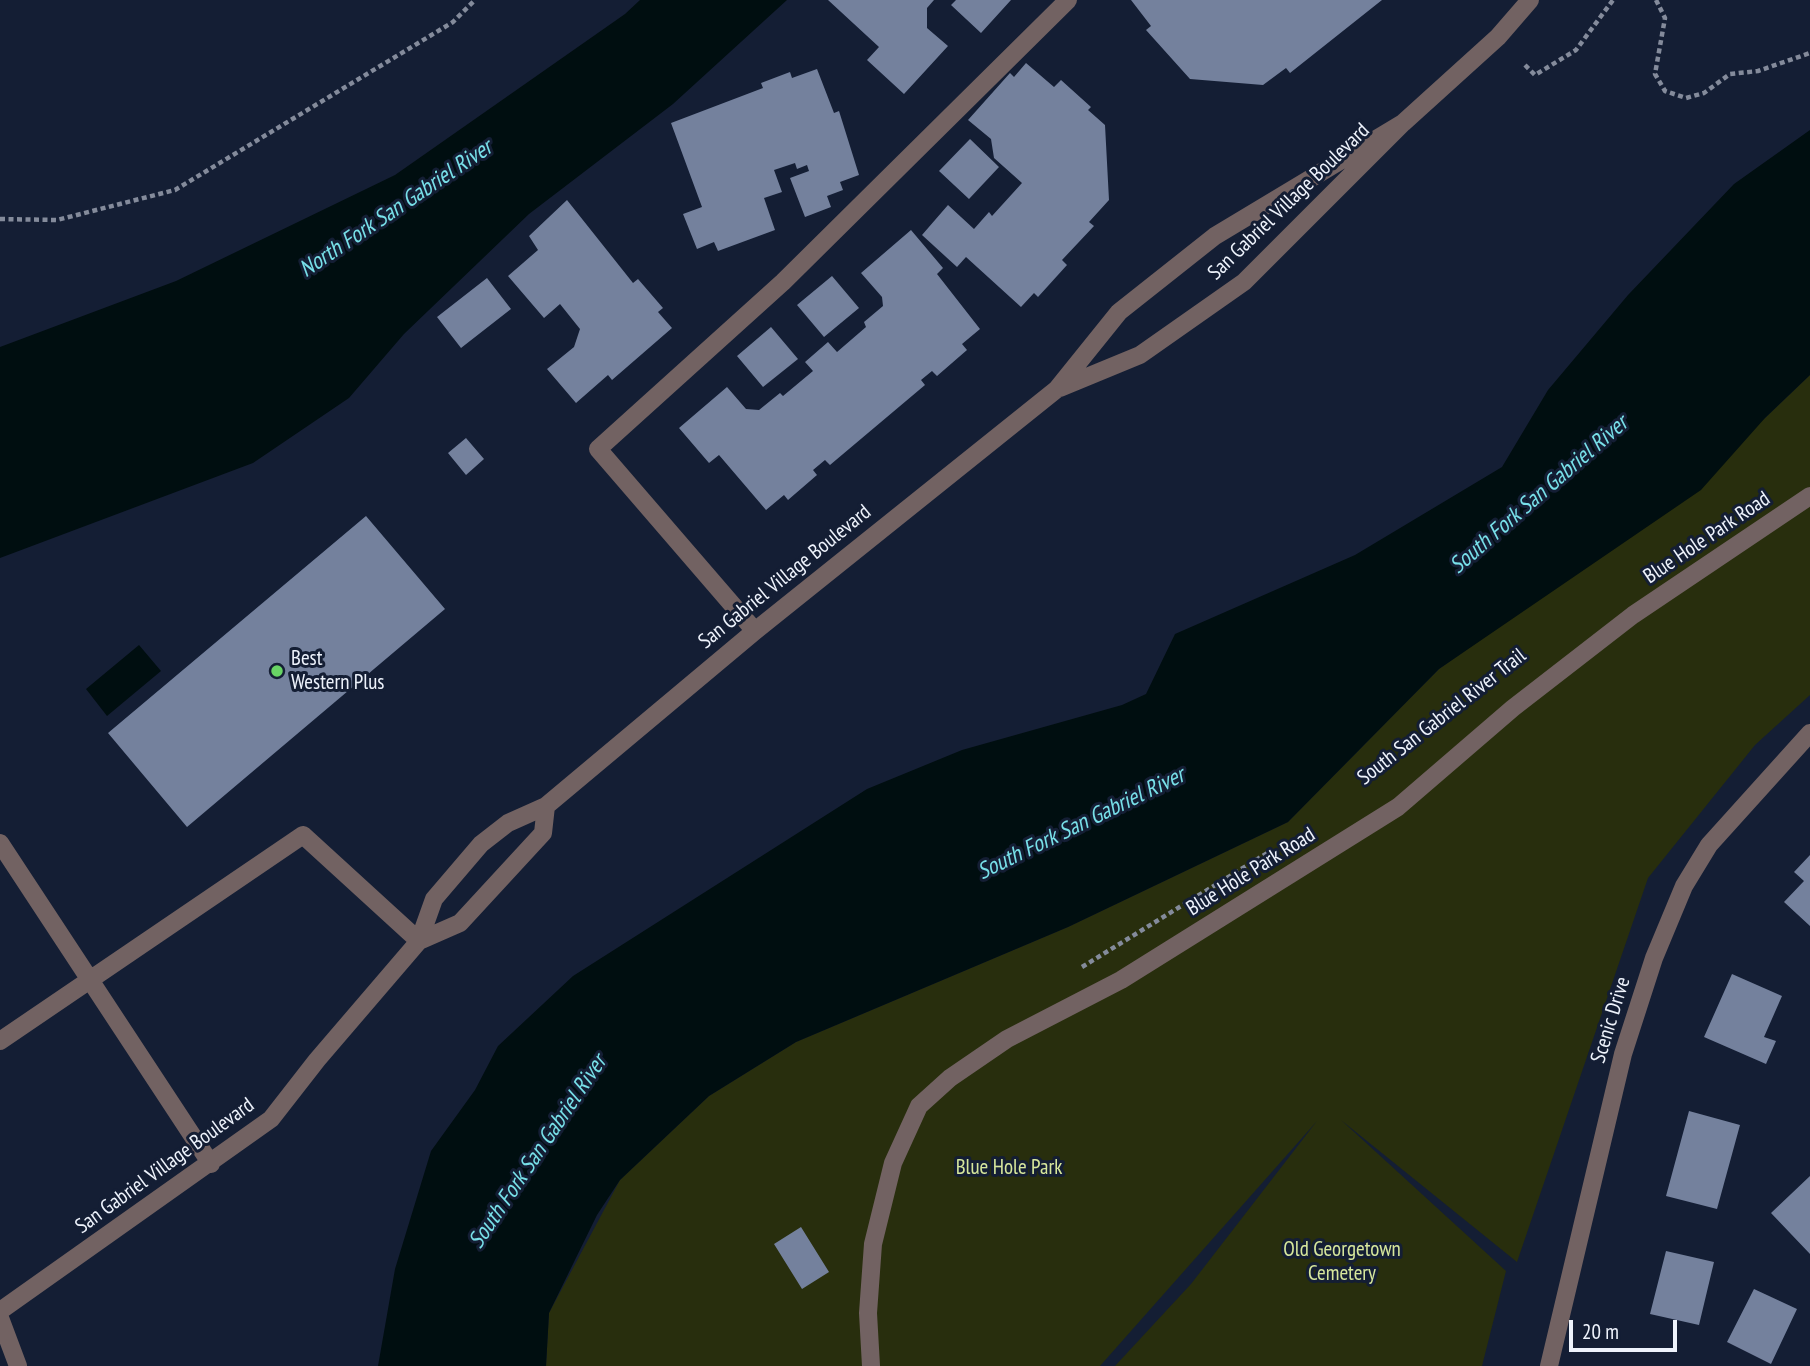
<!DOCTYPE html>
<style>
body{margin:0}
#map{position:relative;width:1810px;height:1366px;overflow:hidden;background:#141e34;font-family:"PT Sans Narrow",sans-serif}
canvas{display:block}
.scale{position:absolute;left:1569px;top:1320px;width:108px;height:32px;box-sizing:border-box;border:4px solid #eef3fc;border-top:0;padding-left:9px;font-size:21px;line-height:24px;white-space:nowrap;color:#eef3fc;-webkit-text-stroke:5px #141e34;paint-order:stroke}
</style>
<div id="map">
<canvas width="1810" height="1366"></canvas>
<div class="scale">20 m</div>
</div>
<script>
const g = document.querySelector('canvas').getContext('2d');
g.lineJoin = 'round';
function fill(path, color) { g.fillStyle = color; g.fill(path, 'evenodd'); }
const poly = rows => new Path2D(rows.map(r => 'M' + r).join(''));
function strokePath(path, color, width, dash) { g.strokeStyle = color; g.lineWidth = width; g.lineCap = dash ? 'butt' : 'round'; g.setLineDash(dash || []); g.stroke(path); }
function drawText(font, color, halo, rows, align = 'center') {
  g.font = font + ' "PT Sans Narrow",sans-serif'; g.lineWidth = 6; g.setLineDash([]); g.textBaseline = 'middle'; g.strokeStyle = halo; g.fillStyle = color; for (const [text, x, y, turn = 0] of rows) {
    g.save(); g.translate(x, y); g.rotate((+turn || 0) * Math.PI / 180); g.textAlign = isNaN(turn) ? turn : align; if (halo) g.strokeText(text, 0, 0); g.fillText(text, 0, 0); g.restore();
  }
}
fill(poly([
 [1810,375,1810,695,1755,745,1648,878,1517,1262,1341,1120,1506,1271,1482,1366,1115,1366,1191,1284,1317,1121,1100,1366,546,1366,549,1313,620,1180,709,1096,796,1042,1068,927,1288,822,1439,669,1554,588,1765,418]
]), '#282e0d');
fill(poly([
 [640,0,787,0,673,104,529,214,404,334,349,398,253,463,0,558,0,347,176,281,395,175,625,14],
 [1810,130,1810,375,1765,418,1701,490,1439,669,1288,822,1068,927,796,1042,709,1096,620,1180,597,1215,549,1313,546,1366,378,1366,395,1269,431,1151,475,1090,498,1046,573,976,867,789,962,750,1122,705,1146,694,1175,634,1355,555,1502,467,1548,390,1628,295,1734,184],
 [139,645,161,671,107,716,86,689]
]), '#000e10');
fill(poly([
 [828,0,934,0,927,8,927,28,948,46,904,94,867,60,879,47],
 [956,0,1011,0,981,33,951,5],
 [1131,0,1382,0,1290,73,1286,68,1263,85,1190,79,1146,30,1151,26],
 [1026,63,1054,87,1061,80,1091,107,1088,110,1105,125,1109,200,1089,222,1094,226,1062,260,1067,265,1038,297,1034,293,1021,307,966,257,957,267,922,235,948,205,974,229,989,212,992,216,1022,183,994,158,991,139,968,120,1010,73,1014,77],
 [817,69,834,113,839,111,859,175,840,182,843,190,827,196,831,207,805,217,790,178,809,171,807,165,797,169,795,163,774,170,782,192,764,198,775,230,718,251,714,242,697,249,683,214,702,207,671,123,763,88,761,83,790,72,792,78],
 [970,139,999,167,969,199,939,171],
 [567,200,633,283,638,279,663,308,658,312,672,328,612,380,608,375,576,403,547,369,574,347,580,329,560,304,544,318,508,276,538,250,529,236],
 [911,230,943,268,937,274,980,329,962,344,967,350,937,376,932,371,921,380,925,385,830,465,825,460,813,470,817,475,788,500,784,495,766,510,719,455,709,463,679,428,727,387,746,409,759,410,780,393,783,396,813,371,805,362,828,342,837,352,866,327,864,322,883,306,882,297,861,273],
 [832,276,859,308,824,337,797,305],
 [487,278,511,309,461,348,437,317],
 [771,327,798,359,763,387,737,356],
 [466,438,484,459,466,475,448,453],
 [366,516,445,609,187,827,108,733],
 [1810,855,1810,926,1784,902,1804,881,1794,872],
 [1732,974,1782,996,1764,1037,1776,1041,1766,1064,1704,1037],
 [1689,1111,1740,1125,1717,1209,1666,1196],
 [1810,1176,1810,1254,1771,1213],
 [801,1227,829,1272,802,1289,774,1244],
 [1666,1251,1714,1262,1699,1325,1650,1314],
 [1754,1289,1797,1309,1771,1364,1727,1342]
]), '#74819d');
strokePath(poly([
 [1656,0,1665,18,1655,74,1665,91,1686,98,1704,93,1730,74,1758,71,1810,53],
 [1525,65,1535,75,1576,50,1613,0],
 [0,219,57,220,175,190,453,22,475,0],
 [1082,967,1269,852]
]), '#848b9b', 4.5, [5, 3.5]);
strokePath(poly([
 [1060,388,1140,355,1244,282,1403,123,1498,37,1530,0],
 [755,631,598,449,783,282,1068,0],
 [0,843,211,1164],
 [419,941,460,923,543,833,546,806],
 [0,1041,303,835,419,941],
 [0,1311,271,1119,317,1060,419,941,434,899,481,844,508,823,546,806,755,631,1057,389,1119,312,1215,236,1403,123],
 [0,1318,18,1366],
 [871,1366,868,1313,873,1244,893,1163,919,1106,950,1078,1007,1039,1121,980,1398,807,1513,708,1633,615,1810,496],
 [1549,1366,1623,1054,1654,958,1684,886,1709,845,1810,733]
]), '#726262', 18);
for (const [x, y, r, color] of [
 [277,671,7,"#68d465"]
]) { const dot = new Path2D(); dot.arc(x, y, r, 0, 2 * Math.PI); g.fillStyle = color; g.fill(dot); strokePath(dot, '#141e34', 2.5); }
drawText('21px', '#eef3fc', '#141e34', [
 ["San Gabriel Village Boulevard",1289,202,-44],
 ["Blue Hole Park Road",1707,538,-34],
 ["San Gabriel Village Boulevard",785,577,-39],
 ["South San Gabriel River Trail",1442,717,-38],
 ["Blue Hole Park Road",1251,872,-32],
 ["Scenic Drive",1611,1020,-73],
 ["San Gabriel Village Boulevard",165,1166,-36]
]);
drawText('21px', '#eef3fc', '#141e34', [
 ["Best",291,659],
 ["Western Plus",291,683]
], 'left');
drawText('21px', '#d7e79c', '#141e34', [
 ["Blue Hole Park",1009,1168],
 ["Old Georgetown",1342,1250],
 ["Cemetery",1342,1274]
]);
drawText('italic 23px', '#78e0e9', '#141e34', [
 ["North Fork San Gabriel River",396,209,-34],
 ["South Fork San Gabriel River",1539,495,-41],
 ["South Fork San Gabriel River",1081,824,-26],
 ["South Fork San Gabriel River",538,1152,-56]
]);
</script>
